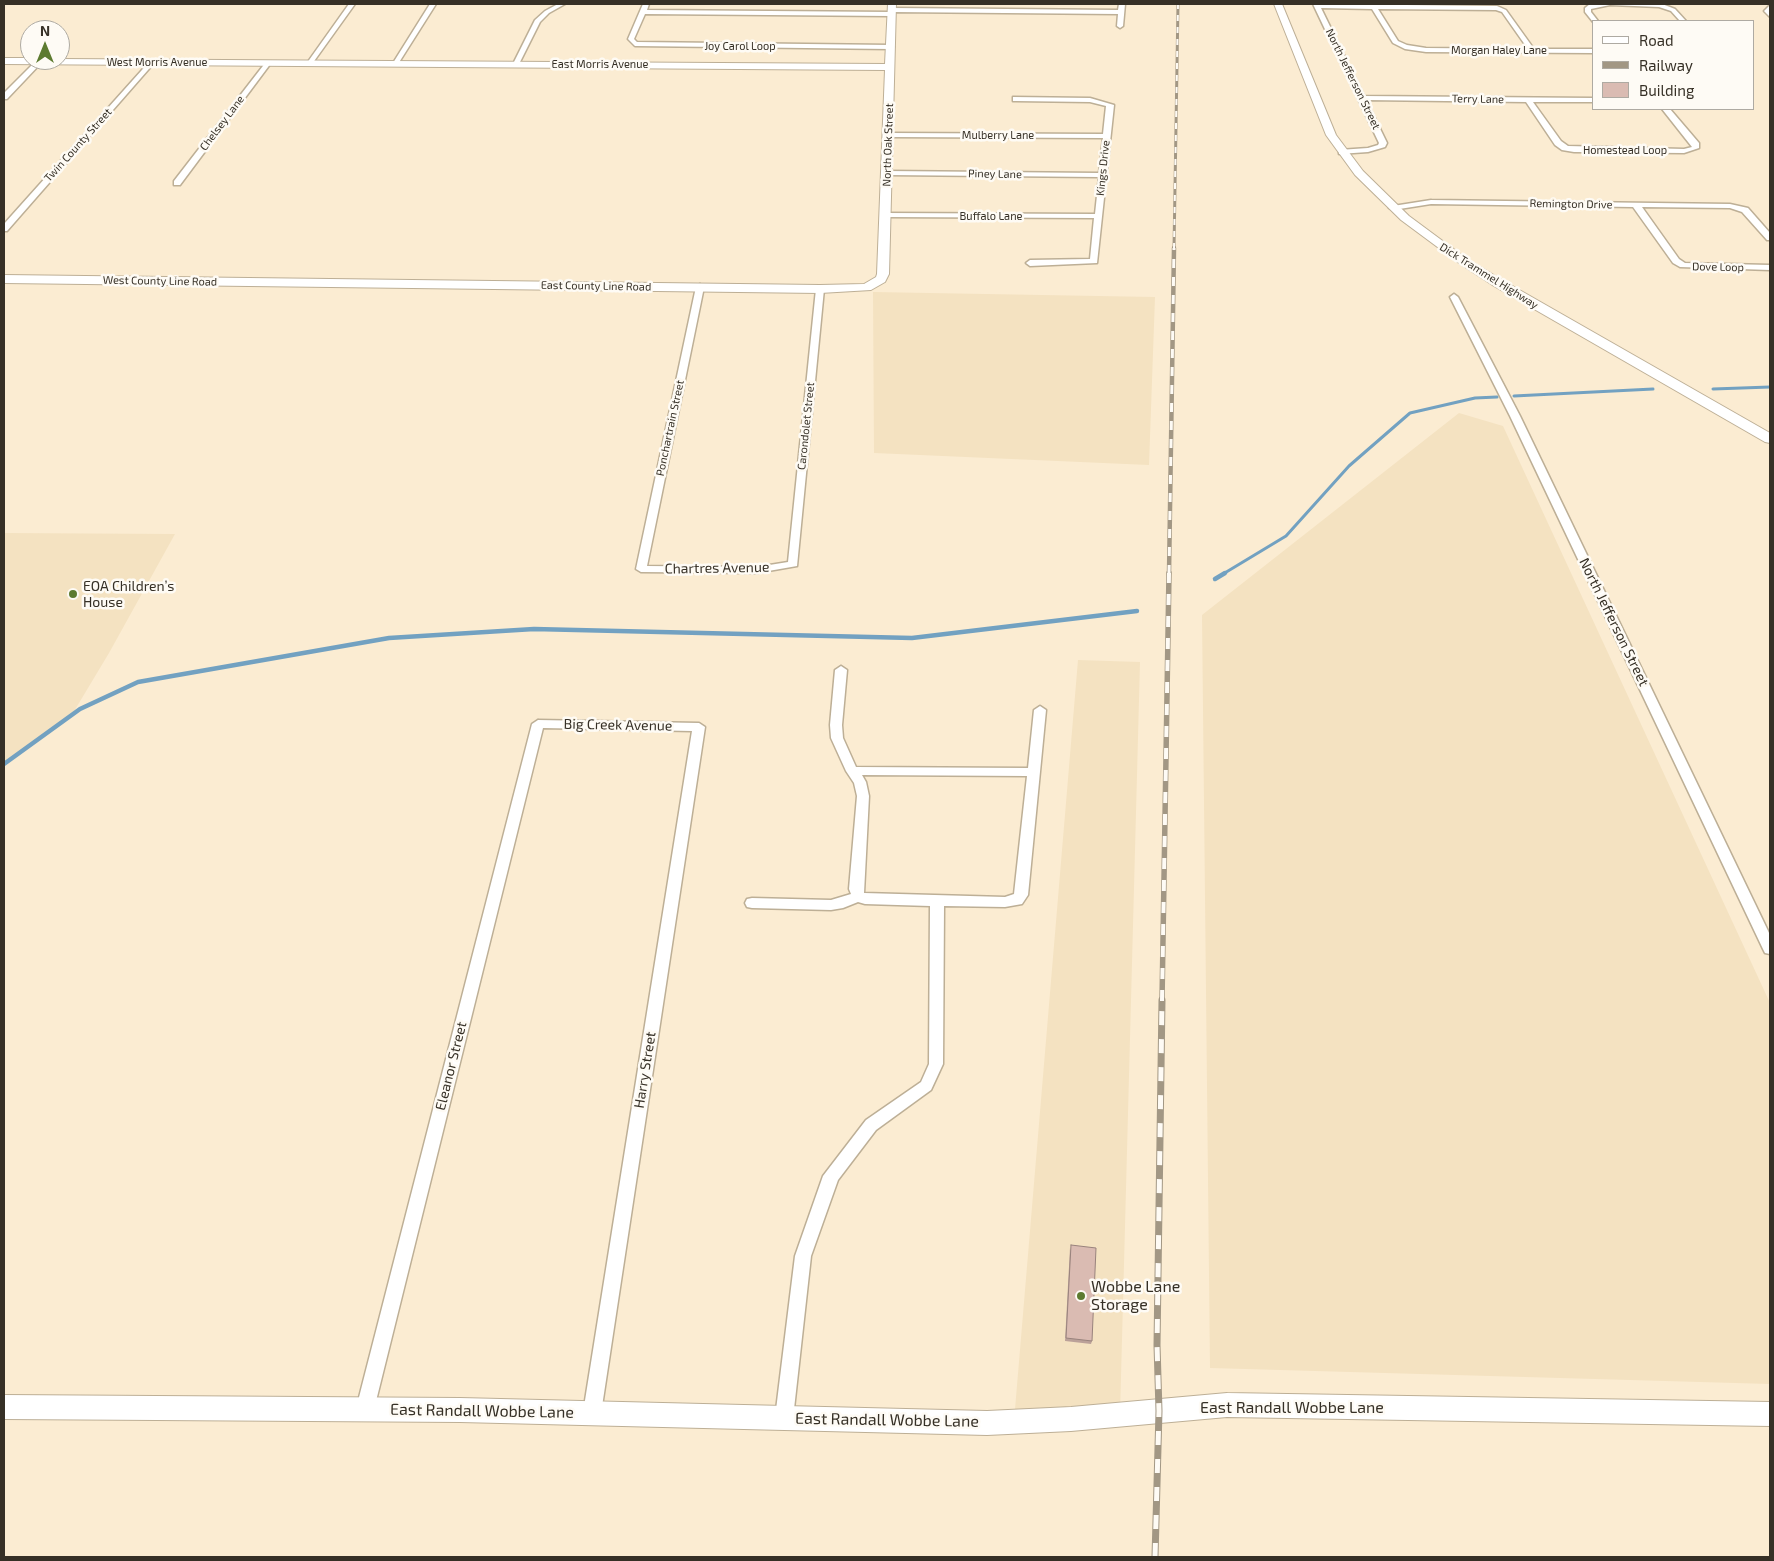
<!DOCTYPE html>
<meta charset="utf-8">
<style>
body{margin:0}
#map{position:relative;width:1774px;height:1561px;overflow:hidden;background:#fbecd2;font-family:"Exo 2",sans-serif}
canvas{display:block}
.frame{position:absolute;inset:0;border:5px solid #363026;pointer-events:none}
.legend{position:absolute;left:1592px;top:20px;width:162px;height:90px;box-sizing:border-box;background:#fefbf5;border:1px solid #aeaaa2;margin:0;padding:6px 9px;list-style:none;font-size:15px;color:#363026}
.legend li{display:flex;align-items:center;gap:10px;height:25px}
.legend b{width:25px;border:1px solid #aeaaa2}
.north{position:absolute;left:20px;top:20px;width:50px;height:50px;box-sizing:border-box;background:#fefbf5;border:1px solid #aeaaa2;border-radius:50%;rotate:0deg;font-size:14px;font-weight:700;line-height:20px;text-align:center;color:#363026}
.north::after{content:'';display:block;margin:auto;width:18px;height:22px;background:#5d7b30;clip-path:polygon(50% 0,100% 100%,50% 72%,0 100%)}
</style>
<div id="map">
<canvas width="1774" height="1561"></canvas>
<div class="frame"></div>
<ul class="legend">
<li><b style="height:6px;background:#fff"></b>Road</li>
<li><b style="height:6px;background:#a29784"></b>Railway</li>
<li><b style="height:14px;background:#dabbb2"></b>Building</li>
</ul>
<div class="north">N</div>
</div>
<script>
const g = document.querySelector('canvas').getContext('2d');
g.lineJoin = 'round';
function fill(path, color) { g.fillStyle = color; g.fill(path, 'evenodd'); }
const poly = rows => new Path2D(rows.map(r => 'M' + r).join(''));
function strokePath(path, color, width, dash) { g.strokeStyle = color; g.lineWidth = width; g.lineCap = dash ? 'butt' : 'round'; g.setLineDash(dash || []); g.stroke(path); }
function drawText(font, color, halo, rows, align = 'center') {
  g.font = font + ' "Exo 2",sans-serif'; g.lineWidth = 5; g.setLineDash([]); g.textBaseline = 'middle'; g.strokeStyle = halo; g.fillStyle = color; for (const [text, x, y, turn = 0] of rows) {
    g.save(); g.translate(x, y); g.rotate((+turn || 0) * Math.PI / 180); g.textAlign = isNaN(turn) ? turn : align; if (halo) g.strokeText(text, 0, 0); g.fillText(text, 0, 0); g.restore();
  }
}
fill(poly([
 [873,292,1155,297,1149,465,874,453],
 [1459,413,1503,426,1770,1003,1770,1384,1210,1368,1202,615],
 [4,533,175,534,109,653,73,713,4,764],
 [1078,660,1140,662,1120,1414,1014,1421]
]), '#f4e2c1');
strokePath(poly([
 [1713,389,1770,387],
 [1514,396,1653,389],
 [1223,574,1286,536,1349,466,1410,413,1475,398,1497,397]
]), '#72a1c1', 3);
strokePath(poly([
 [1215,579,1225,573],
 [4,764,80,709,138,682,389,638,534,629,912,638,1137,611]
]), '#72a1c1', 4.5);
const street = poly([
 [349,4,355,4,312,64,308,64,307,63,349,4],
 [430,4,436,4,398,64,394,64,393,63,430,4],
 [558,4,565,4,549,13,540,22,519,64,514,65,513,64,535,20,545,11,558,4],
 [643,4,649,4,647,10,891,12,894,14,891,16,645,14,634,39,637,42,891,45,894,47,891,49,635,46,628,39,643,4],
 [1119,4,1125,4,1123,26,1120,28,1117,26,1118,14,892,12,889,10,892,8,1118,10,1119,4],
 [1313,4,1497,6,1506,10,1534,49,1593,49,1593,53,1426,52,1405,49,1393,43,1372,9,1321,8,1364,96,1593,98,1593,102,1533,102,1561,141,1568,146,1684,149,1692,147,1662,109,1670,109,1699,143,1699,148,1684,153,1574,152,1562,150,1555,145,1526,102,1366,100,1387,143,1385,147,1368,152,1339,154,1339,150,1368,148,1378,145,1379,143,1313,4],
 [1378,9,1496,10,1502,12,1528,49,1426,48,1407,45,1398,41,1378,9],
 [1590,4,1662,4,1675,9,1686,21,1680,21,1671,11,1659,7,1610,5,1591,9,1591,12,1598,21,1593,22,1585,12,1585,8,1590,4],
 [1770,5,1770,17,1764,11,1770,5],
 [37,60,43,61,7,99,4,99,4,93,37,60],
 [150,61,155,62,7,231,4,231,4,224,150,61],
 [266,62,271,63,180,185,174,185,174,181,266,62],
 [1013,97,1090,98,1114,105,1097,263,1030,266,1026,263,1030,260,1090,259,1094,218,885,217,881,215,885,213,1095,214,1099,177,887,175,883,173,887,171,1099,173,1103,138,889,137,885,135,889,133,1103,134,1106,106,1090,102,1016,101,1013,101,1013,97],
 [1431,200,1730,204,1748,208,1770,233,1770,240,1767,240,1742,212,1730,208,1642,207,1679,259,1685,263,1770,265,1770,270,1680,267,1673,263,1633,207,1431,204,1393,210,1389,208,1393,206,1431,200],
 [700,284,704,287,647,566,757,567,788,562,816,289,820,286,824,289,797,566,757,573,641,572,636,569,696,287,700,284],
 [1454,294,1458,297,1520,416,1770,935,1770,954,1765,953,1763,949,1510,416,1450,297,1454,294],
 [841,666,847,670,842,725,843,738,856,767,1028,768,1034,710,1040,706,1046,710,1028,895,1022,904,1005,907,944,906,943,1064,931,1090,876,1130,838,1180,811,1256,793,1418,790,1424,784,1427,778,1424,775,1418,795,1256,823,1176,866,1120,921,1082,929,1064,930,906,865,904,858,902,843,908,831,910,752,908,747,907,745,903,747,899,752,898,831,900,851,894,849,889,857,796,854,783,846,771,831,738,830,725,835,670,841,666],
 [862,775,1027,776,1014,894,1005,897,864,893,869,796,866,782,862,775],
 [538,720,699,723,705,727,601,1413,598,1419,592,1422,586,1419,583,1413,692,731,543,728,374,1409,371,1415,365,1418,359,1415,356,1409,532,724,538,720]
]);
const secondary = poly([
 [888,4,896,4,889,274,885,282,871,290,820,293,4,283,4,275,820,285,864,284,876,277,877,274,885,70,4,64,4,58,30,58,30,60,60,59,885,64,888,4],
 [1274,4,1282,4,1336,135,1363,171,1409,216,1467,259,1502,280,1770,433,1770,443,1765,442,1494,286,1459,263,1401,220,1355,175,1326,135,1274,4],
 [1227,1393,1770,1402,1770,1426,1227,1417,1071,1431,987,1435,460,1422,4,1419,4,1395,460,1398,987,1411,1071,1407,1227,1393]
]);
strokePath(street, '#bdaf96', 3);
strokePath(secondary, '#bdaf96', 2);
fill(street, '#fff');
fill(secondary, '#fff');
const railFar3 = poly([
 [1174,249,1178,4]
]);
const railFar2 = poly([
 [1169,574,1174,248]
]);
const railFar1 = poly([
 [1162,1001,1169,573]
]);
const rail = poly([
 [1155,1557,1159,1411,1157,1345,1162,1000]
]);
strokePath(railFar3, '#a29784', 3);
strokePath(railFar2, '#a29784', 4.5);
strokePath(railFar1, '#a29784', 5.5);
strokePath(rail, '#a29784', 7);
strokePath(railFar3, '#fefbf5', 2, [6]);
strokePath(railFar2, '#fefbf5', 3, [9]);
strokePath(railFar1, '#fefbf5', 4, [11]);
strokePath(rail, '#fefbf5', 5, [14]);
fill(poly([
 [1070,1248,1092,1341,1091,1344,1065,1341]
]), '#bba199');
const building = poly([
 [1071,1245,1096,1248,1092,1341,1066,1338,1071,1245]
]);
fill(building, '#dabbb2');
strokePath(building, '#99837d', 1);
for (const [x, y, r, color] of [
 [73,594,5,"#5d7b30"],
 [1081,1296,5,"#5d7b30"]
]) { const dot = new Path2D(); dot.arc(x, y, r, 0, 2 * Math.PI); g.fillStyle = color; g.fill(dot); strokePath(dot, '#fefbf5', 2); }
drawText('11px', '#363026', '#fefbf5', [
 ["Joy Carol Loop",740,46],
 ["Morgan Haley Lane",1499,50],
 ["West Morris Avenue",157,62],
 ["East Morris Avenue",600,64],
 ["North Jefferson Street",1353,79,64],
 ["Terry Lane",1478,99,1],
 ["Chelsey Lane",222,123,-53],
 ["Mulberry Lane",998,135],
 ["Twin County Street",78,145,-48],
 ["North Oak Street",888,145,-88],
 ["Homestead Loop",1625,150],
 ["Kings Drive",1103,168,-84],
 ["Piney Lane",995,174,1],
 ["Remington Drive",1571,204,1],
 ["Buffalo Lane",991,216],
 ["Dove Loop",1718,267,1],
 ["Dick Trammel Highway",1489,276,32],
 ["West County Line Road",160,281,1],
 ["East County Line Road",596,286,1],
 ["Carondolet Street",806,426,-84],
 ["Ponchartrain Street",670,428,-78]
]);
drawText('14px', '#363026', '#fefbf5', [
 ["Chartres Avenue",717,568,-1],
 ["North Jefferson Street",1614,622,64],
 ["Big Creek Avenue",618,725,1],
 ["Eleanor Street",451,1066,-76],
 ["Harry Street",645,1070,-81]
]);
drawText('14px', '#363026', '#fefbf5', [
 ["EOA Children’s",83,586],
 ["House",83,602]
], 'left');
drawText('16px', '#363026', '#fefbf5', [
 ["Wobbe Lane",1091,1287],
 ["Storage",1091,1305]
], 'left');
drawText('16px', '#363026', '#fefbf5', [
 ["East Randall Wobbe Lane",1292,1408],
 ["East Randall Wobbe Lane",482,1411,1],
 ["East Randall Wobbe Lane",887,1420,1]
]);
</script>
